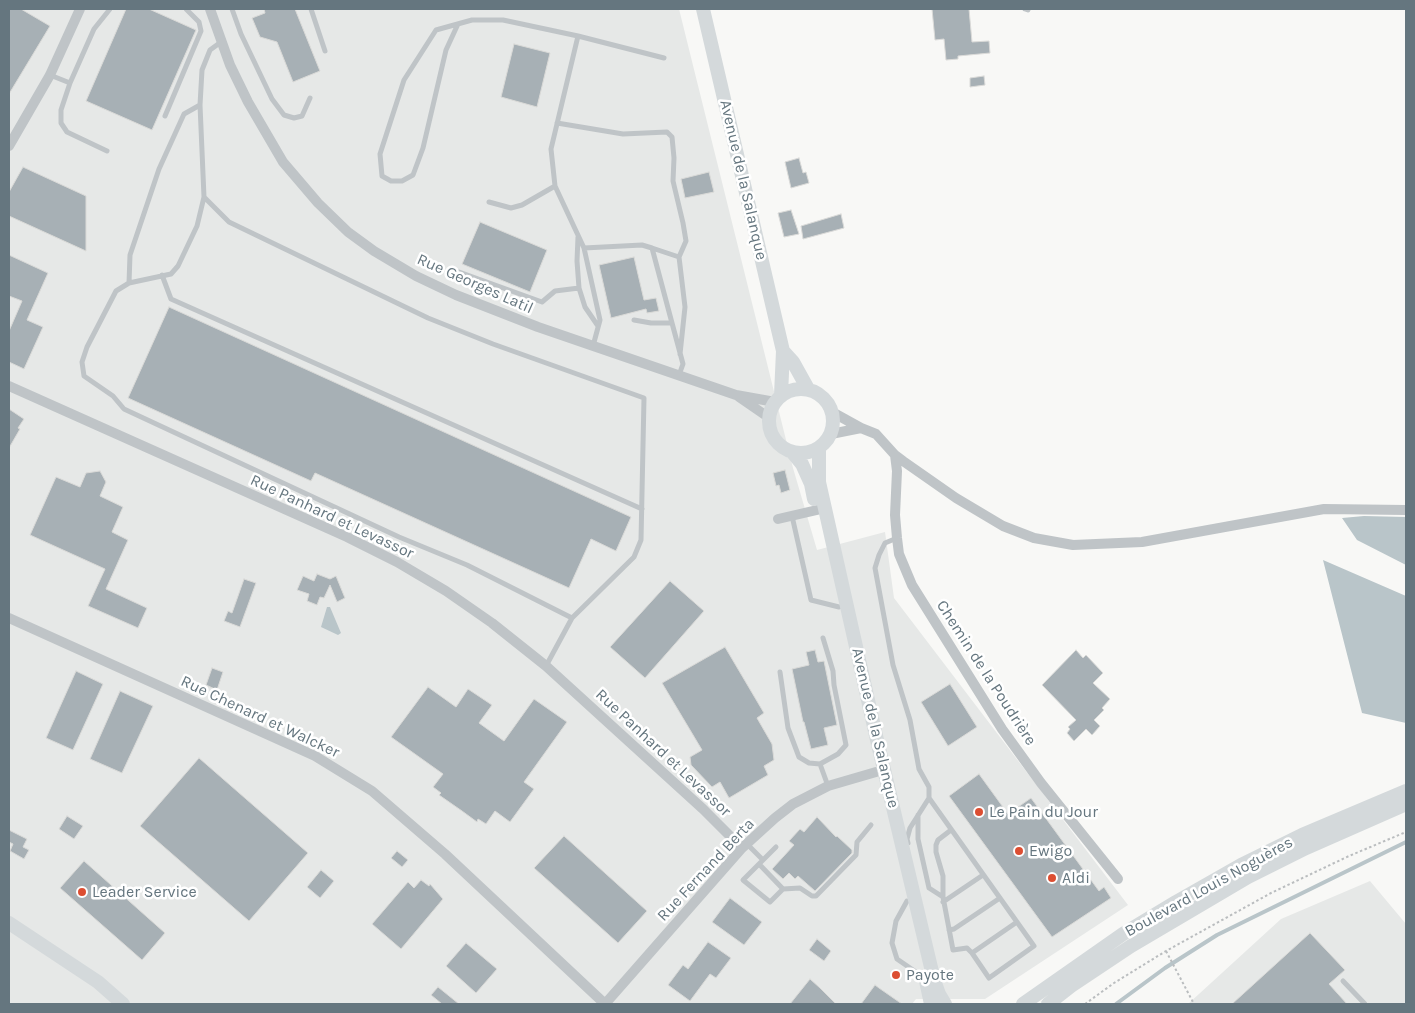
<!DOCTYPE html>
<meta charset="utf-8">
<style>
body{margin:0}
#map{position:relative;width:1415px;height:1013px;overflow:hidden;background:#f8f8f6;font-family:Karla,sans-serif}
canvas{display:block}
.frame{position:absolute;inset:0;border:10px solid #65767f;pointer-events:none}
</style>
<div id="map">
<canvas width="1415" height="1013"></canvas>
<div class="frame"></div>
</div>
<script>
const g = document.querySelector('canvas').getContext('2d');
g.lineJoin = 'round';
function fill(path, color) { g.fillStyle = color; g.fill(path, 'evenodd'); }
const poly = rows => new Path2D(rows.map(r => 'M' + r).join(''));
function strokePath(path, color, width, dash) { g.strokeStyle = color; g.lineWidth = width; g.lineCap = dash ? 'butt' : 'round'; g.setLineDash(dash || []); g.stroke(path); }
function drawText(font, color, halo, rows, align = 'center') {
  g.font = font + ' Karla,sans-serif'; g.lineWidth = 5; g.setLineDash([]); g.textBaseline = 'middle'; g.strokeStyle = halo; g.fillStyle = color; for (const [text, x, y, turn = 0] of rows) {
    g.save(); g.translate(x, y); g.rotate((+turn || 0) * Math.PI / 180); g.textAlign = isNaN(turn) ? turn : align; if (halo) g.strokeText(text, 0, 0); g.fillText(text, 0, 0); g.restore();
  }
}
fill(poly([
 [9,9,679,9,793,468,817,550,885,532,894,598,1128,905,985,999,916,999,912,1004,9,1004],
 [1370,881,1406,924,1406,1004,1188,1004,1281,919]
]), '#e6e8e7');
fill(poly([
 [1364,516,1406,517,1406,565,1357,540,1342,518],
 [1323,560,1406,596,1406,723,1362,713],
 [327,607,330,607,341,633,338,635,321,627]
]), '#b9c5c9');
strokePath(poly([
 [1116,1004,1165,968,1217,935,1406,842]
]), '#b9c5c9', 4);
const building = poly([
 [9,9,21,9,50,26,9,94,9,9],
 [126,9,149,9,196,30,152,130,86,101,126,9],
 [264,9,295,9,320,71,293,82,277,42,260,37,252,18,265,13,264,9],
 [932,9,969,9,972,42,989,41,990,53,958,56,958,59,946,60,944,39,935,40,932,9],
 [514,44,550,53,537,107,501,97,514,44],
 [984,76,985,85,970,87,970,78,984,76],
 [799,158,803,173,806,172,809,183,791,188,785,162,799,158],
 [23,167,86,196,86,251,9,216,9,192,23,167],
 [709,172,714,192,685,198,681,179,709,172],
 [791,210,799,234,784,237,778,213,791,210],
 [841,214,844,228,803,239,801,226,841,214],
 [480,222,547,250,530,292,462,264,480,222],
 [9,255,48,273,27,320,43,327,24,369,9,362,9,331,22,301,9,296,9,255],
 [634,257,644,300,656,298,659,311,647,313,646,309,611,318,599,265,634,257],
 [169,307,631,517,616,551,591,539,569,588,315,473,311,481,128,398,169,307],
 [9,409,24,419,18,428,20,429,9,448,9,409],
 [785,470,790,490,781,493,779,485,776,486,773,473,785,470],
 [100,471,106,482,100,496,123,507,112,532,128,540,106,589,147,608,138,628,88,606,105,569,30,535,56,477,80,487,86,473,100,471],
 [317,574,330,579,336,576,345,598,337,602,330,585,324,598,320,597,317,605,307,601,309,594,297,590,303,576,314,581,317,574],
 [244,579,256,583,240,627,224,621,228,611,232,613,244,579],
 [670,581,704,611,645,678,610,647,670,581],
 [725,647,764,713,757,718,772,744,774,760,764,766,768,775,729,798,720,782,712,787,691,765,690,757,702,750,662,683,725,647],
 [815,650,818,662,824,661,837,725,824,728,828,745,811,749,804,722,803,722,792,669,809,665,806,652,815,650],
 [1076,650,1083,658,1086,655,1103,673,1093,683,1110,699,1102,708,1104,710,1094,720,1100,726,1092,735,1086,729,1074,741,1067,733,1070,729,1068,727,1076,720,1042,685,1076,650],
 [212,668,223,672,217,690,206,685,212,668],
 [76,671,103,684,73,750,46,738,76,671],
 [950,684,977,727,948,746,921,702,950,684],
 [428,687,456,707,468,689,492,705,479,723,504,741,534,699,567,722,524,782,534,789,510,822,495,811,486,824,478,819,477,822,462,811,439,795,441,793,433,787,443,774,391,737,428,687],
 [120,691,153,706,122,773,90,759,120,691],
 [199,758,308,853,249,921,140,826,199,758],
 [979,774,1008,814,1031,798,1099,891,1104,887,1111,898,1052,937,949,796,979,774],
 [67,816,83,826,74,839,59,829,67,816],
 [817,817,836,837,837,836,852,850,852,853,815,891,798,876,795,879,789,873,783,879,772,869,794,845,789,841,800,829,804,832,817,817],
 [9,830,27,839,23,847,29,850,24,859,10,851,13,844,9,842,9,830],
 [564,836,647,911,618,943,534,868,564,836],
 [397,851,408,860,402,867,391,858,397,851],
 [84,861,165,933,142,960,60,888,84,861],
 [321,870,334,881,320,898,307,887,321,870],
 [421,880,429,886,430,884,443,899,401,949,372,924,408,882,414,888,421,880],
 [730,898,762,922,744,945,712,922,730,898],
 [1310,933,1345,970,1329,984,1347,1004,1232,1004,1310,933],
 [817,939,831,951,824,961,809,950,817,939],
 [708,942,731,958,716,978,710,974,690,1001,668,985,683,965,688,969,708,942],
 [466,943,497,969,476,993,446,966,466,943],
 [810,979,820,988,836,1004,790,1004,810,979],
 [875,985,879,988,902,1004,861,1004,875,985],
 [438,987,459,1004,442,1004,431,995,438,987]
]);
fill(building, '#a7b0b5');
strokePath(building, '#dadad8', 1);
strokePath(poly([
 [1166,951,1194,1004],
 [1085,1004,1114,983,1166,951,1271,893,1349,856,1406,832]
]), '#babdbf', 2, [2.5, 2.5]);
strokePath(poly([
 [232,9,241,34,272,99,284,115,294,118,302,116,310,98],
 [311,9,325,51],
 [1025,9,1028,10],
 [458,24,446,50,423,148,413,175,402,181,391,181,382,176,380,154,404,80,436,30,472,20,503,20,578,36],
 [221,42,210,50,202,70,200,105,204,197,197,226,178,266,171,274,129,283,116,291,87,347,82,362,84,376,113,396,124,409,399,537,467,565,572,618,546,666],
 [50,75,70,83],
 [165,116,201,31,199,22,186,9],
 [557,123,623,134,667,132,672,137,674,158,673,181,683,223,686,241,679,257],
 [107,151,67,132,61,123,61,110,70,83,94,29,110,9],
 [204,197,229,222,428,318,493,344,644,398,641,540,634,557,572,618],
 [489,202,511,208,522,205,555,186],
 [578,237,577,261,579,288,585,307,598,326],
 [584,248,555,186,551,149,578,36,664,58],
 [652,248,679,257,685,307,680,354],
 [459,272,542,302,555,291,579,288],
 [162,275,171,299,642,509],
 [129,283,130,255,159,169,184,114,200,105],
 [634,320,651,323,672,323,683,364,679,375],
 [593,346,600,320,584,248,642,245,652,248,672,323],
 [792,516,811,600,839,607],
 [897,538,885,543,879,555,875,568,893,665,910,720,919,769,929,787,929,798,910,828,907,839,908,843],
 [780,672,788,728,799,757,809,763,820,764,828,786],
 [820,764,838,754,846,745,834,685,833,671,823,638],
 [918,815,918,839,929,888,943,897,953,950,967,948,972,953,989,978,1034,946,929,798],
 [747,844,763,860,743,880,770,902,783,889,800,888,812,896,816,896,856,855,857,842,871,825],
 [763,860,776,847],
 [759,864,783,889],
 [943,897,943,876,936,852,936,845,938,840,951,830],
 [907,901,896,921,892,943,897,959,926,979],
 [943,902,983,875],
 [949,930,954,929,1000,898],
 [972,953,1017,922],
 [1343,981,1365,1004]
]), '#bfc4c7', 5);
strokePath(poly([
 [210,9,230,65,248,102,283,162,318,203,348,232,374,251,416,276,456,295,538,327,736,395,775,402],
 [9,146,50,75,80,9],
 [9,386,347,537,397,562,446,591,492,623,546,666,703,809,742,848],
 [739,397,768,417],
 [832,412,861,428,876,434,895,455,903,461,956,498,1003,526,1034,538,1073,545,1142,542,1324,509,1406,510],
 [831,434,861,428],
 [895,455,897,471,895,515,897,538,899,554,912,585,1002,729,1041,783,1118,879],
 [778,519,817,510],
 [9,618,315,756,372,791,445,854,605,1004],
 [605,1004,742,848,775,818,793,804,828,786,876,772]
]), '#bfc4c7', 10);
strokePath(poly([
 [703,9,783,351,781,395],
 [783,351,793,362,808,389],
 '769 421a32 32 0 1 1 64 0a32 32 0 1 1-64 0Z',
 [819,449,819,482,877,740,934,980,939,994,945,1004],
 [793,453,802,464,811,484,814,499],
 [9,923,98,982,123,1004],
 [926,981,931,1004],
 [1023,1004,1123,934,1176,902,1241,865,1302,835,1406,791],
 [1048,1004,1071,986,1131,946,1248,877,1306,848,1406,804]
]), '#d4d9db', 14);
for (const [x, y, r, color] of [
 [979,812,5,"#dc4e32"],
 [1019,851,5,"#dc4e32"],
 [1052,878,5,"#dc4e32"],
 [82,892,5,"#dc4e32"],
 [896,975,5,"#dc4e32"]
]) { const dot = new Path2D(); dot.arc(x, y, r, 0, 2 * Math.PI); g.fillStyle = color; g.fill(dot); strokePath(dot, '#fff', 2); }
drawText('16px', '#65767f', '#fff', [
 ["Avenue de la Salanque",743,180,77],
 ["Rue Georges Latil",475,284,24],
 ["Rue Panhard et Levassor",332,517,25],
 ["Chemin de la Poudrière",986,673,57],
 ["Rue Chenard et Walcker",260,717,25],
 ["Avenue de la Salanque",875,728,77],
 ["Rue Panhard et Levassor",663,753,43],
 ["Rue Fernand Berta",706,870,-47],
 ["Boulevard Louis Noguères",1209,887,-29]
]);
drawText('16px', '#65767f', '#fff', [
 ["Le Pain du Jour",989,812],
 ["Ewigo",1029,851],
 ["Aldi",1062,878],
 ["Leader Service",92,892],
 ["Payote",906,975]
], 'left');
</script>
